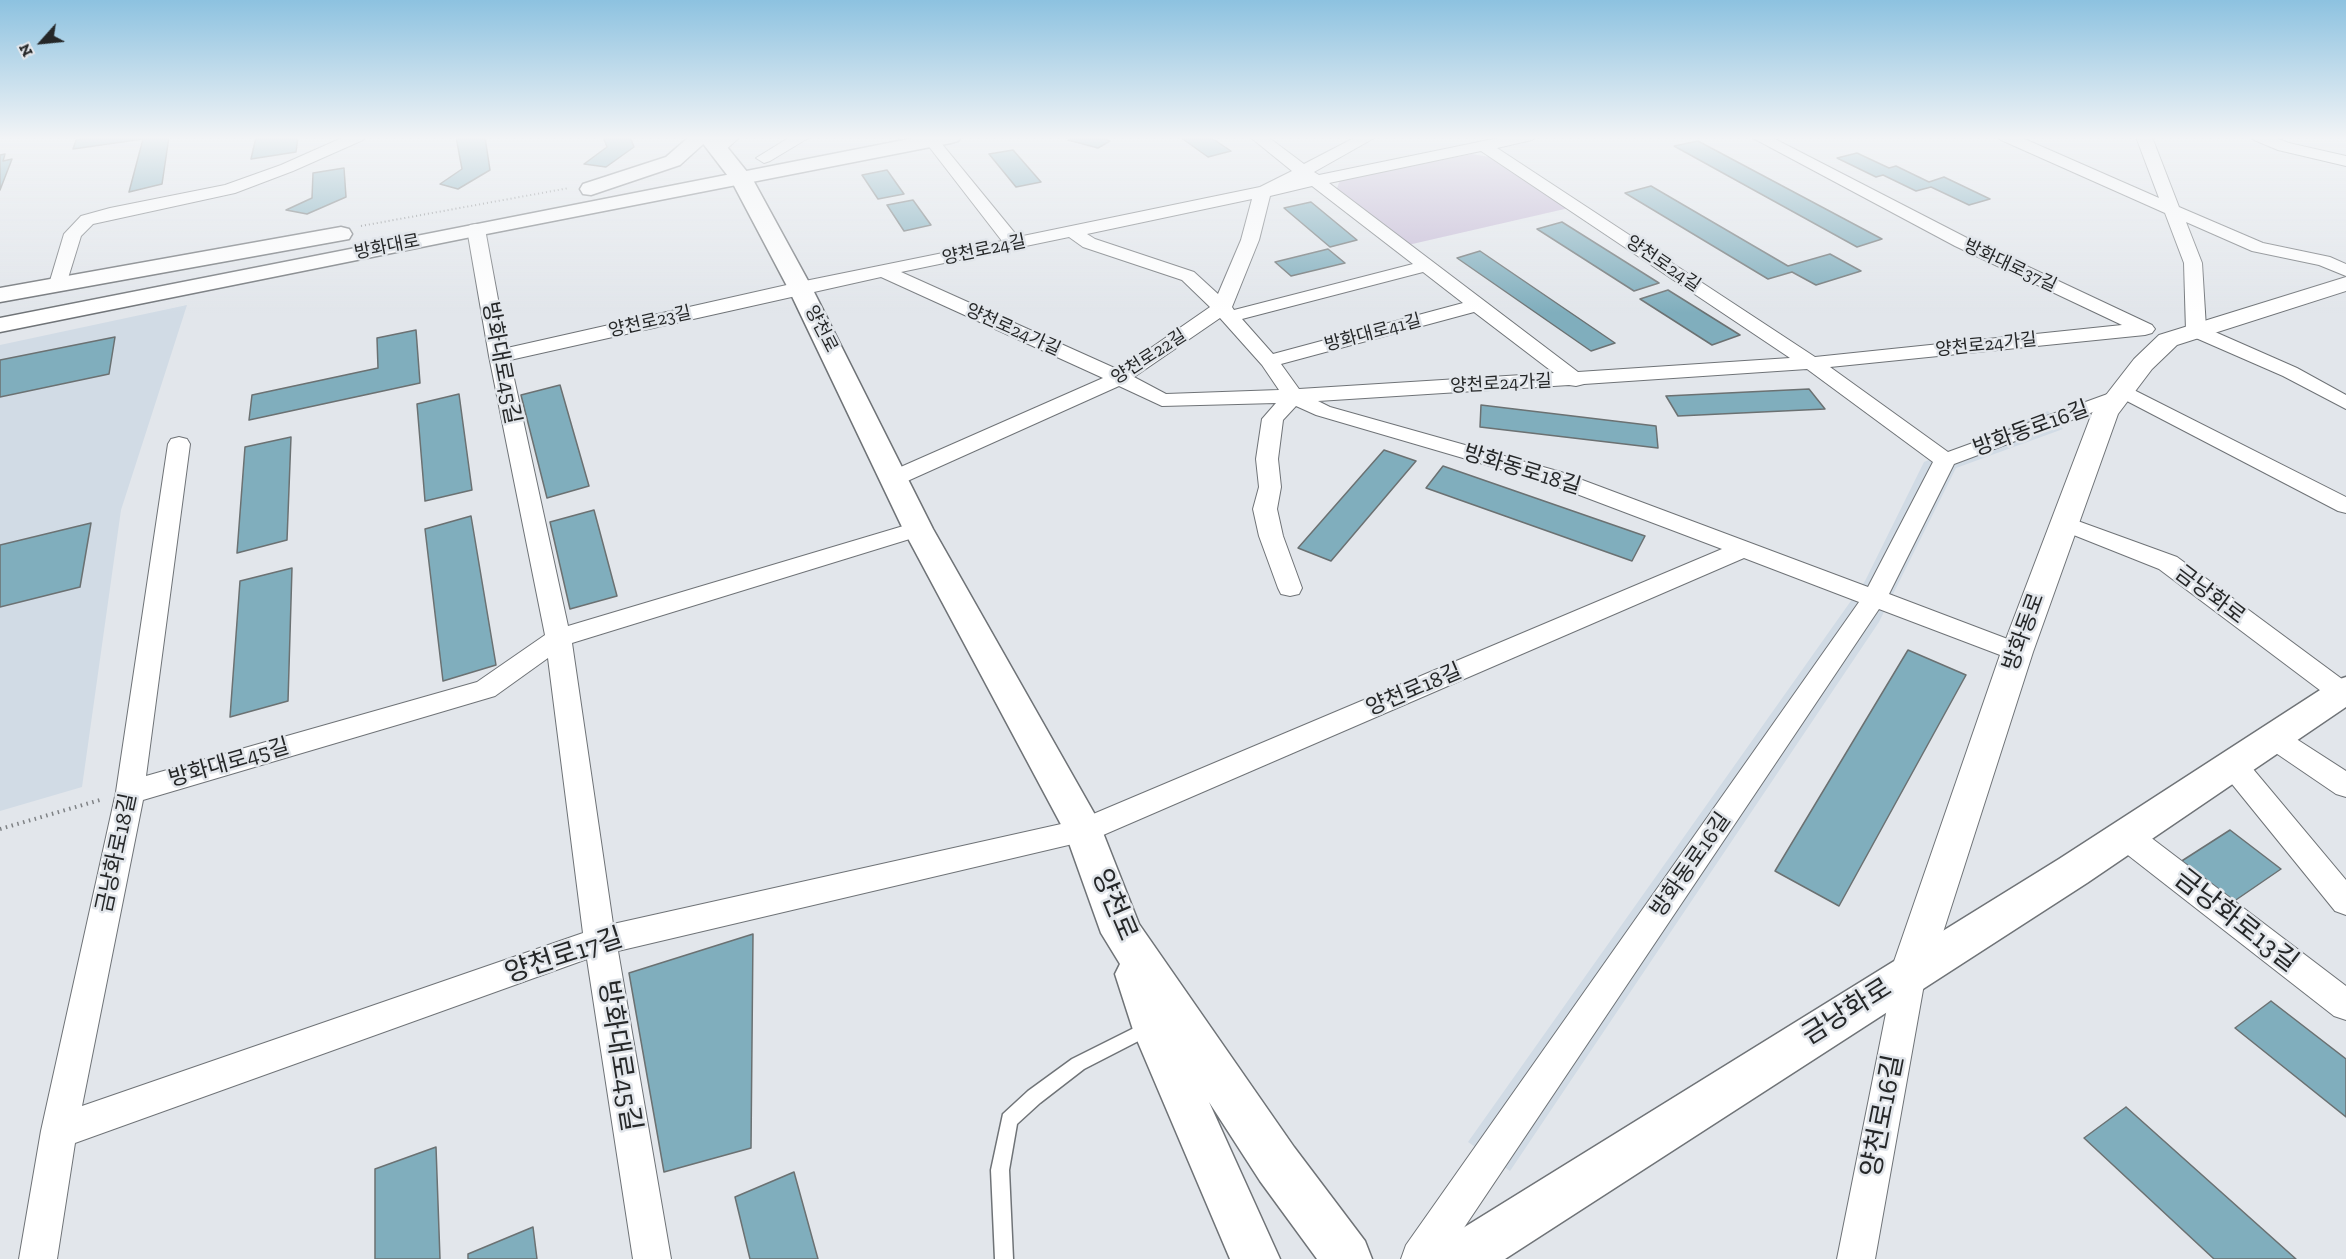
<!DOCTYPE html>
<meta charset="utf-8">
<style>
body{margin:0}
#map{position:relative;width:2346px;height:1259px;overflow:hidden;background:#e2e6eb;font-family:"Zilla Slab",serif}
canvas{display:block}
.north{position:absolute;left:12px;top:12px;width:60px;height:60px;-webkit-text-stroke:4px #e2e6eb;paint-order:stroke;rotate:243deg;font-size:16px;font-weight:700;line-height:24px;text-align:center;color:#252728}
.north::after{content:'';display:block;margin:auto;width:21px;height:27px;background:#252728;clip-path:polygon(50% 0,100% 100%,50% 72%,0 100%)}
</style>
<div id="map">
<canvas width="2346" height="1259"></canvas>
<div class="north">N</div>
</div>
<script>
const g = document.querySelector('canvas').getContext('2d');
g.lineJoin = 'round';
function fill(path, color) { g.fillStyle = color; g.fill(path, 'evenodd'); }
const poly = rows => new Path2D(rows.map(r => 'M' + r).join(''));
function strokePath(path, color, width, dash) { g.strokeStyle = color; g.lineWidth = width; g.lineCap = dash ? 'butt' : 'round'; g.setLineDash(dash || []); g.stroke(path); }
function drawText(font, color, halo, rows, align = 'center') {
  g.font = font + ' "Zilla Slab","Noto Sans KR",serif'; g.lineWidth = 5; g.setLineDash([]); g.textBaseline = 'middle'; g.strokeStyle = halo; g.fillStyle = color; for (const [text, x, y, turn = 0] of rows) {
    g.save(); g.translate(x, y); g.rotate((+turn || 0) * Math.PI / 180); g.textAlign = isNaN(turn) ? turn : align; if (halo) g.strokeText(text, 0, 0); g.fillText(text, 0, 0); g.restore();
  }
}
fill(poly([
 [187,305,121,510,82,787,0,811,0,345],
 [2048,411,2063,429,1956,468,1879,622,1510,1171,1468,1142,1865,581,1924,462]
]), '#d1dbe5');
fill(poly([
 [1472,154,1496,158,1569,208,1408,245,1336,191,1340,180]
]), '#c5b9d5');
const building = poly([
 [93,137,169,137,162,184,129,192,143,139,73,149,76,140,93,137],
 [256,137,298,137,296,152,251,159,256,137],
 [456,137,485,137,490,170,458,189,440,184,462,169,456,137],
 [603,137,630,137,634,147,606,167,584,164,607,147,603,137],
 [1072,137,1098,137,1110,141,1098,148,1068,140,1072,137],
 [1180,137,1210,137,1231,151,1208,157,1180,137],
 [1698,141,1882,239,1857,247,1674,146,1698,141],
 [1013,150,1041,182,1016,187,989,154,1013,150],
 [1857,153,1889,168,1896,166,1929,182,1944,177,1990,199,1969,205,1931,187,1916,191,1883,175,1876,177,1837,158,1857,153],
 [5,154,3,161,12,159,0,190,0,155,5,154],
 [344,168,346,197,307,214,286,210,312,198,313,173,344,168],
 [887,170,904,194,878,199,862,175,887,170],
 [1651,186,1788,266,1830,254,1861,271,1816,285,1792,272,1768,279,1625,193,1651,186],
 [913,200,931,225,904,231,887,205,913,200],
 [1311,202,1357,240,1330,247,1284,208,1311,202],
 [1562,222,1659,283,1634,291,1537,229,1562,222],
 [1328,249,1345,263,1291,276,1275,262,1328,249],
 [1480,251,1615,343,1591,351,1457,258,1480,251],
 [1668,290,1740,335,1712,345,1640,299,1668,290],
 [416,330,420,383,249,420,252,395,378,368,377,338,416,330],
 [115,337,109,374,0,397,0,360,115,337],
 [560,385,589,486,547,498,521,395,560,385],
 [1809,389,1825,409,1678,416,1666,396,1809,389],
 [459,394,472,490,425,501,417,404,459,394],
 [1481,405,1656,426,1658,448,1480,427,1481,405],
 [291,437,287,540,237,553,245,447,291,437],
 [1384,450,1416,461,1331,561,1298,548,1384,450],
 [1443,466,1645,536,1632,561,1426,488,1443,466],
 [594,510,617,596,570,609,550,522,594,510],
 [471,516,496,665,443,681,425,529,471,516],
 [91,523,80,587,0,607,0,545,91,523],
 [292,568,288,701,230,717,240,581,292,568],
 [1908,650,1966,675,1839,906,1775,871,1908,650],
 [2230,830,2281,869,2230,904,2177,864,2230,830],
 [753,934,751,1148,664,1172,629,973,753,934],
 [2271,1001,2346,1059,2346,1117,2235,1028,2271,1001],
 [2126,1107,2296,1259,2214,1259,2084,1138,2126,1107],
 [436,1147,440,1259,375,1259,375,1169,436,1147],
 [794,1172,818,1259,750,1259,735,1197,794,1172],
 [533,1227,537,1259,468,1259,468,1254,533,1227]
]);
fill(building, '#80aebd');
strokePath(building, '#6b7172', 1.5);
const service = poly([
 [1148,1021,1154,1023,1156,1028,1154,1033,1084,1069,1040,1103,1017,1124,1009,1170,1013,1259,995,1259,991,1170,1003,1114,1028,1091,1072,1059,1148,1021]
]);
const minor = poly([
 [344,137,366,137,363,140,293,171,235,193,93,224,81,236,65,288,58,290,51,288,49,284,64,234,81,216,110,208,225,185,281,165,344,137],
 [722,137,740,137,723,152,711,152,709,149,711,146,722,137],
 [790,137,810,137,770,161,764,163,756,158,790,137],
 [928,137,937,138,1018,237,1260,187,1292,171,1250,137,1268,137,1304,164,1356,137,1376,137,1314,172,1319,175,1503,137,1535,137,1532,140,1497,148,1815,357,2122,325,1955,246,1751,137,1771,137,1967,238,2152,325,2155,329,2152,333,2145,335,1830,367,1948,452,2113,392,2115,386,2122,384,2346,497,2346,513,2338,511,2125,400,1954,464,1889,594,2026,646,2030,652,2026,658,2017,661,2008,658,1879,609,1443,1259,1401,1259,1406,1245,1859,602,1744,558,1094,839,618,951,671,1259,633,1259,587,959,75,1143,57,1259,19,1259,41,1131,116,792,168,444,171,439,179,437,187,439,190,444,146,776,477,682,545,635,489,356,467,229,470,225,476,224,482,225,485,229,507,348,800,282,1002,241,927,144,924,141,928,137],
 [1481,151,1790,358,1578,372,1329,183,1481,151],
 [1312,186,1413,264,1234,310,1232,307,1259,240,1270,196,1312,186],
 [1252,199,1241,240,1218,294,1194,272,1095,239,1087,234,1252,199],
 [1069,237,1083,247,1182,280,1210,307,1119,370,901,272,1069,237],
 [1423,272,1463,303,1273,354,1242,319,1423,272],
 [881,277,1103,378,887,473,884,478,887,483,895,485,903,483,1119,386,1162,406,1276,403,1262,419,1256,459,1259,487,1253,509,1259,536,1278,588,1281,594,1290,596,1299,594,1302,588,1283,536,1277,509,1281,487,1278,459,1283,420,1296,406,1316,415,1545,482,1722,549,1079,820,613,924,572,643,926,534,930,529,926,524,918,522,910,524,568,626,510,360,881,277],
 [1474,312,1554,373,1299,389,1281,364,1474,312],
 [1220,318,1262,365,1279,390,1166,394,1134,377,1220,318],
 [1807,369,1933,462,1868,587,1561,472,1330,407,1318,401,1569,385,1576,386,1584,384,1807,369],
 [548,658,583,933,82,1106,143,800,495,696,548,658],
 [1998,137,2020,137,2159,198,2136,137,2152,137,2179,207,2263,243,2330,257,2346,264,2346,276,2319,265,2252,251,2186,222,2202,263,2206,328,2297,368,2346,395,2346,409,2283,376,2189,335,2186,331,2184,263,2165,213,2001,140,1998,137],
 [2251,137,2273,137,2289,143,2346,156,2346,166,2278,150,2254,140,2251,137],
 [2064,516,2177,557,2346,682,2346,706,2337,703,2159,569,2056,528,2052,523,2056,518,2064,516],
 [2274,728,2284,731,2346,771,2346,797,2336,794,2264,745,2260,738,2264,731,2274,728],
 [2233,754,2243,757,2346,880,2346,915,2335,911,2223,773,2219,765,2223,757,2233,754],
 [2126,824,2137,827,2346,986,2346,1020,2334,1016,2115,845,2111,836,2115,827,2126,824],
 [1910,959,1921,963,1926,973,1875,1259,1837,1259,1894,973,1899,963,1910,959]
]);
const tertiary = poly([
 [2346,277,2346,291,2177,345,2152,369,2118,414,2033,652,1930,973,1924,986,1910,991,1896,986,1890,973,2001,652,2092,413,2134,359,2159,335,2346,277]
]);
const secondary = poly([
 [698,137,719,137,752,178,812,288,933,529,1098,820,1139,924,1294,1147,1365,1241,1372,1259,1317,1259,1260,1181,1209,1102,1280,1259,1230,1259,1134,1033,1115,974,1120,964,1101,933,1065,832,903,529,788,288,731,180,698,137],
 [2346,677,2346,707,2087,883,1505,1259,1435,1259,1442,1241,2059,859,2334,681,2346,677]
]);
const primary = poly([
 [689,137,711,137,680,165,591,195,583,194,580,189,583,184,666,157,689,137],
 [919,137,961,137,958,141,951,143,476,236,0,332,0,318,919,137],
 [341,227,349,229,352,234,349,239,0,302,0,288,341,227]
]);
strokePath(service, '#6f7377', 3);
strokePath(minor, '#6f7377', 2);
strokePath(tertiary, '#6f7377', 2);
strokePath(secondary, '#6f7377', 3);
strokePath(primary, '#6f7377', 3);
strokePath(poly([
 [361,226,569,188]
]), '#7f8285', 2, [1, 3]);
strokePath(poly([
 [0,829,100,800]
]), '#7f8285', 4, [1.5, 4.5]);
fill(service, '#fff');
fill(minor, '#fff');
fill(tertiary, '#fff');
fill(secondary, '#fff');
fill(primary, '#fff');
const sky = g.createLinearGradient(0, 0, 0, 313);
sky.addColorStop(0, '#8dc2e0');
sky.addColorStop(0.44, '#f2f4f6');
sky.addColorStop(1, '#f2f4f600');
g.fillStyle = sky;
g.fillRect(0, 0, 2346, 313);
drawText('18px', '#252728', '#e2e6eb', [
 ["방화대로",387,247,-11],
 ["양천로24길",984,250,-12],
 ["양천로24길",1663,264,34],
 ["방화대로37길",2010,266,25],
 ["양천로23길",650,322,-13],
 ["양천로",821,329,63],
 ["양천로24가길",1013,330,24],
 ["방화대로41길",1373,333,-15],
 ["양천로24가길",1986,345,-6],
 ["양천로22길",1149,357,-33],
 ["양천로24가길",1501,384,-3]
]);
drawText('22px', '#252728', '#e2e6eb', [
 ["방화대로45길",501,363,79],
 ["방화동로16길",2031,429,-20],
 ["방화동로18길",1522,470,17],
 ["금낭화로",2210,595,37],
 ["방화동로",2024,632,-70],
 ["양천로18길",1414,690,-23],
 ["방화대로45길",229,763,-16],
 ["금낭화로18길",117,853,-78],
 ["방화동로16길",1691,865,-55]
]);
drawText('27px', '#252728', '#e2e6eb', [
 ["양천로",1114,905,67],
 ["금낭화로13길",2236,921,38],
 ["양천로17길",564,956,-18],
 ["금낭화로",1847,1012,-32],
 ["방화대로45길",619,1056,81],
 ["양천로16길",1883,1116,-79]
]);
</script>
